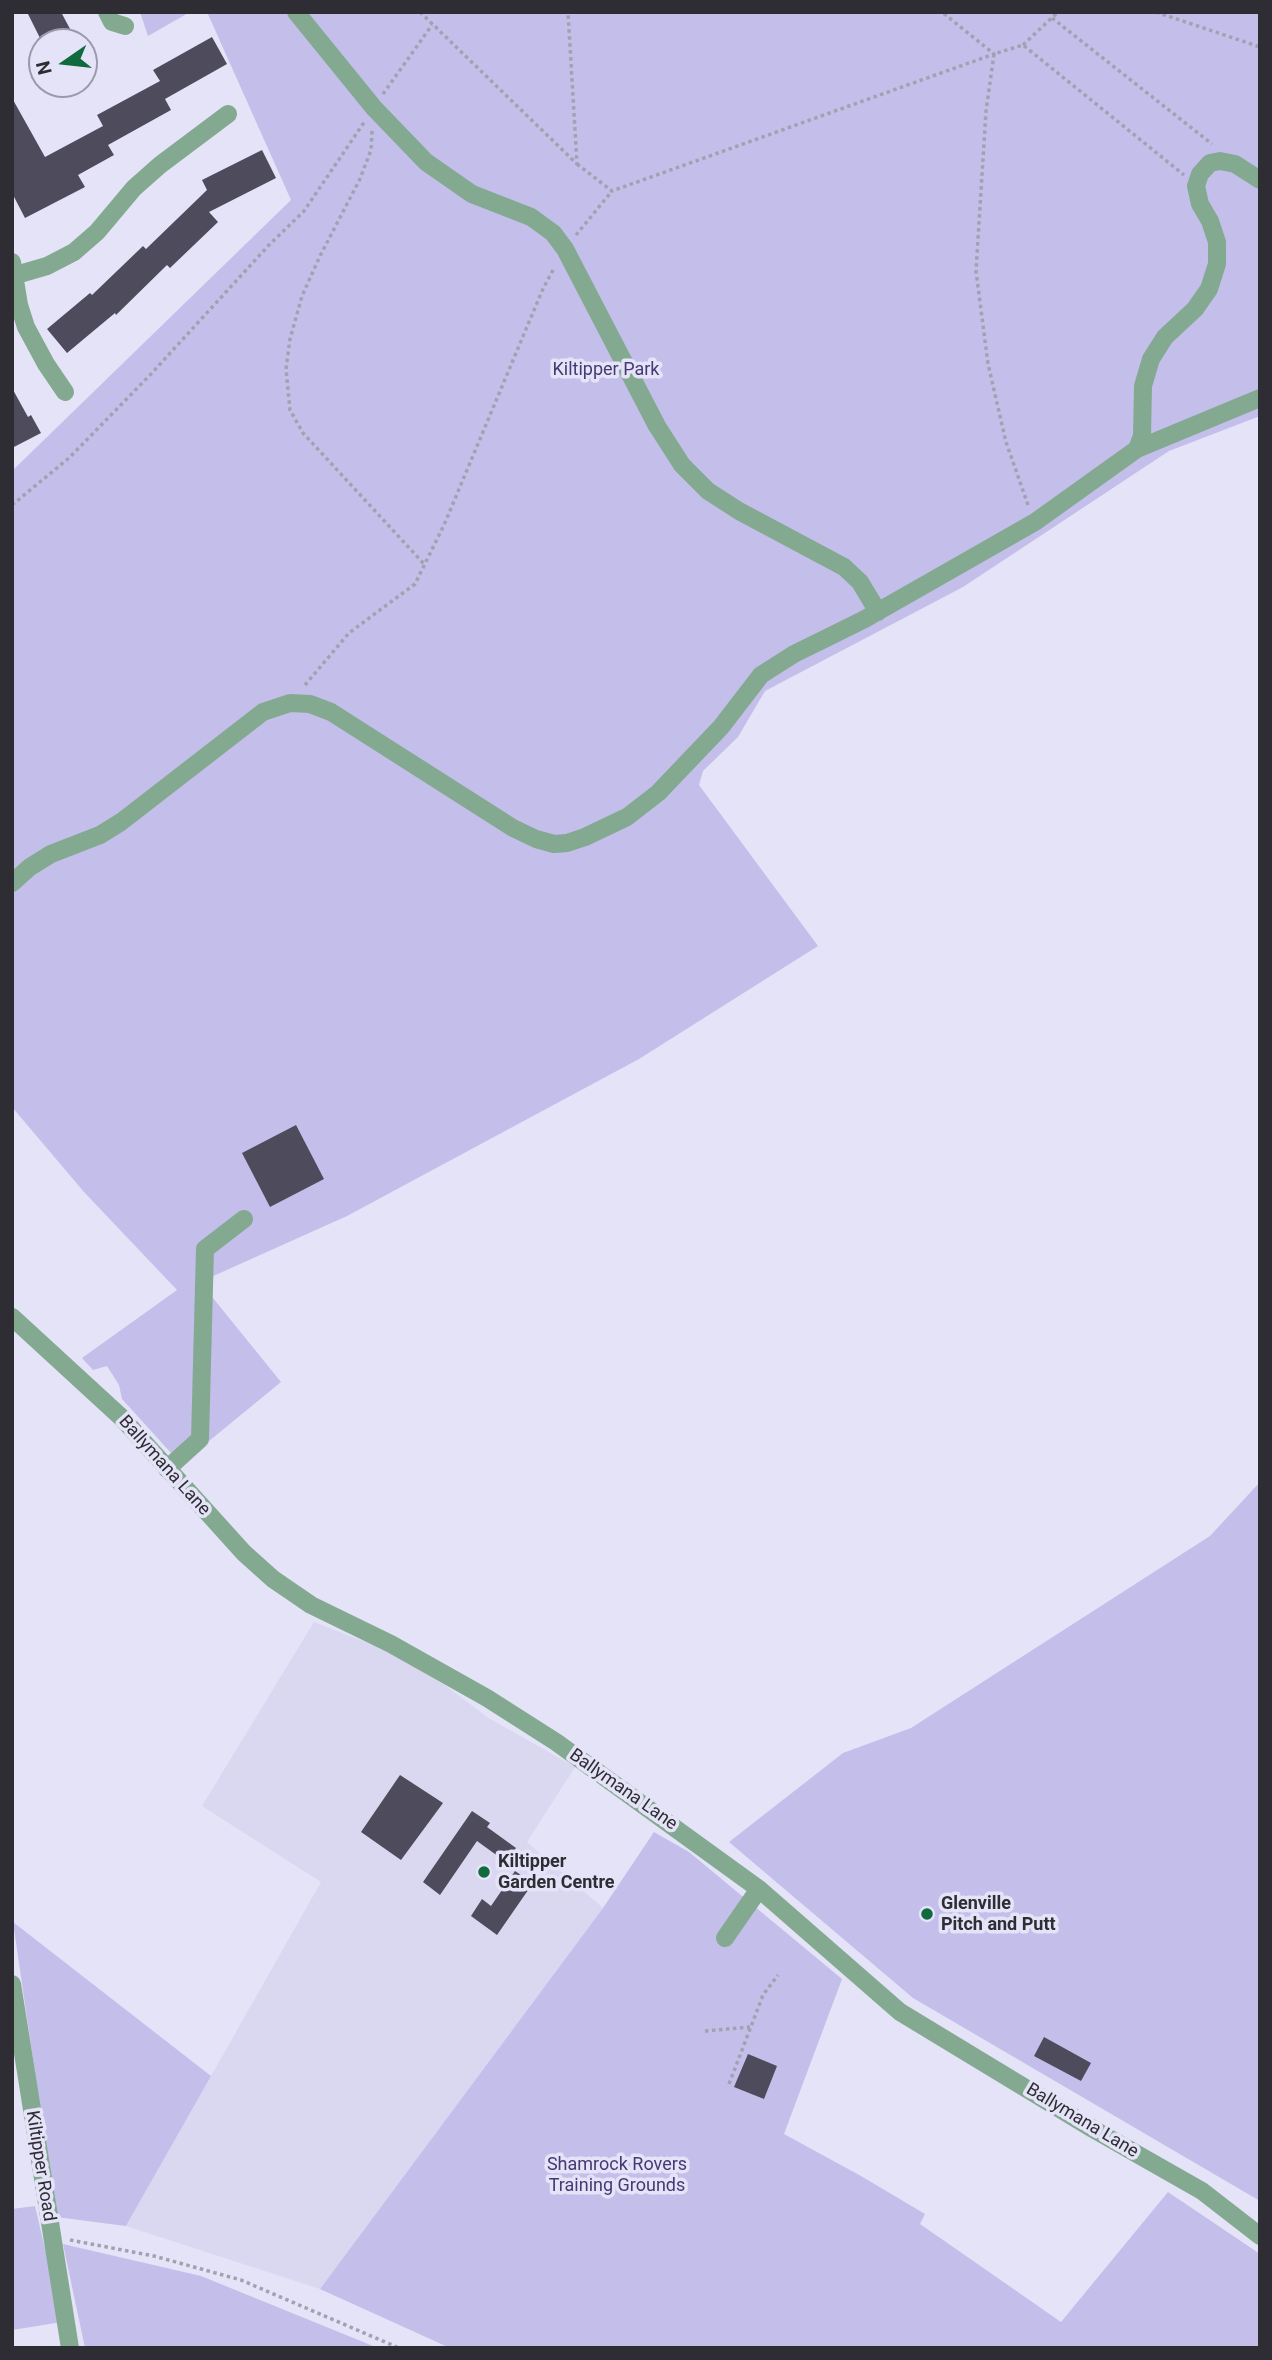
<!DOCTYPE html>
<style>
body{margin:0}
#map{position:relative;width:1272px;height:2360px;overflow:hidden;background:#e5e3f7;font-family:Roboto,sans-serif}
canvas{display:block}
.frame{position:absolute;inset:0;border:14px solid #2e2d34;pointer-events:none}
.north{position:absolute;left:28px;top:28px;width:70px;height:70px;box-sizing:border-box;background:#e5e3f7;border:2px solid #9c9aa9;border-radius:50%;rotate:256deg;font-size:19px;font-weight:700;line-height:28px;text-align:center;color:#2e2d34}
.north::after{content:'';display:block;margin:auto;width:24px;height:32px;background:#106a3e;clip-path:polygon(50% 0,100% 100%,50% 72%,0 100%)}
</style>
<div id="map">
<canvas width="1272" height="2360"></canvas>
<div class="frame"></div>
<div class="north">N</div>
</div>
<script>
const g = document.querySelector('canvas').getContext('2d');
g.lineJoin = 'round';
function fill(path, color) { g.fillStyle = color; g.fill(path, 'evenodd'); }
const poly = rows => new Path2D(rows.map(r => 'M' + r).join(''));
function strokePath(path, color, width, dash) { g.strokeStyle = color; g.lineWidth = width; g.lineCap = dash ? 'butt' : 'round'; g.setLineDash(dash || []); g.stroke(path); }
function drawText(font, color, halo, rows, align = 'center') {
  g.font = font + ' Roboto,sans-serif'; g.lineWidth = 7; g.setLineDash([]); g.textBaseline = 'middle'; g.strokeStyle = halo; g.fillStyle = color; for (const [text, x, y, turn = 0] of rows) {
    g.save(); g.translate(x, y); g.rotate((+turn || 0) * Math.PI / 180); g.textAlign = isNaN(turn) ? turn : align; if (halo) g.strokeText(text, 0, 0); g.fillText(text, 0, 0); g.restore();
  }
}
fill(poly([
 [314,1622,388,1651,446,1686,487,1717,575,1767,527,1842,603,1908,320,2289,126,2226,321,1882,202,1806]
]), '#dad7f1');
fill(poly([
 [140,12,190,12,148,36],
 [207,12,1260,12,1260,416,1169,451,963,587,765,691,738,737,703,771,699,785,818,946,639,1059,347,1216,200,1282,281,1382,181,1464,122,1399,119,1385,107,1366,93,1370,82,1358,177,1290,84,1192,12,1107,12,471,291,200],
 [1260,1482,1260,2201,913,1998,729,1842,843,1753,911,1728,1210,1536],
 [654,1832,689,1852,842,1979,784,2134,861,2176,925,2214,920,2224,1061,2322,1168,2192,1260,2254,1260,2348,450,2348,320,2289,603,1908],
 [13,1922,211,2076,126,2226,56,2217],
 [35,2206,62,2322,12,2330,12,2209],
 [63,2244,201,2276,378,2348,85,2348]
]), '#c4beeb');
fill(poly([
 [27,12,61,12,77,42,42,42],
 [212,37,227,64,165,99,171,110,108,145,114,155,78,175,85,187,25,218,12,193,12,98,45,157,103,126,97,115,160,81,153,70],
 [262,150,276,178,209,212,218,222,170,268,167,265,116,315,115,313,67,353,47,329,90,293,92,295,143,246,146,249,207,190,202,180],
 [12,388,28,417,31,415,41,433,12,448],
 [296,1125,324,1179,270,1207,242,1153],
 [400,1775,443,1803,401,1860,361,1832],
 [472,1811,490,1823,487,1827,516,1848,506,1862,477,1841,440,1895,423,1882],
 [515,1871,533,1883,497,1935,471,1916,482,1899,491,1906],
 [1044,2037,1091,2063,1081,2081,1034,2056],
 [748,2054,777,2066,764,2099,734,2087]
]), '#4e4b5c');
strokePath(poly([
 [420,12,577,164,568,12],
 [1156,12,1260,47],
 [1052,18,1212,144],
 [1023,45,1058,12],
 [383,94,432,25],
 [372,131,371,150,360,179,320,256,302,296,290,339,286,369,290,410,303,433,425,565],
 [577,164,612,191,994,54,942,12],
 [576,235,612,191],
 [12,505,69,458,151,374,269,245,304,211,365,121],
 [1028,505,1006,442,988,364,976,271,986,111,994,54,1023,45,1184,175],
 [305,685,349,633,415,584,444,525,542,291,554,268],
 [705,2031,750,2027],
 [729,2084,763,1995,778,1975],
 [70,2240,154,2256,241,2280,399,2348]
]), '#a2a1b0', 3.5, [3.5, 3.5]);
strokePath(poly([
 [107,12,112,22,125,26],
 [296,12,374,108,426,162,472,194,531,217,553,233,565,249,657,426,682,465,708,491,739,511,844,567,860,582,878,612],
 [12,262,19,305,26,327,46,364,65,392],
 [16,275,47,266,74,252,97,232,134,188,160,165,228,114],
 [1137,449,1142,436,1143,386,1151,359,1165,337,1195,309,1209,289,1217,264,1217,242,1210,221,1200,204,1196,186,1200,174,1210,163,1220,161,1235,164,1260,180],
 [12,883,30,867,51,854,100,835,121,822,263,712,290,703,310,704,331,712,513,828,536,839,554,844,567,843,585,837,627,817,658,793,721,727,761,675,794,654,863,620,1035,522,1137,449,1260,398],
 [12,1317,122,1418,244,1553,273,1579,311,1605,391,1644,487,1698,556,1742,759,1889,900,2012,1093,2129,1202,2191,1260,2236],
 [167,1469,200,1439,205,1249,244,1219],
 [725,1938,759,1889],
 [12,1984,70,2348]
]), '#83aa90', 18);
for (const [x, y, r, color] of [
 [484,1872,7,"#106a3e"],
 [927,1914,7,"#106a3e"]
]) { const dot = new Path2D(); dot.arc(x, y, r, 0, 2 * Math.PI); g.fillStyle = color; g.fill(dot); strokePath(dot, '#e5e3f7', 2.5); }
drawText('18px', '#463974', '#e5e3f7', [
 ["Kiltipper Park",606,370],
 ["Shamrock Rovers",617,2165],
 ["Training Grounds",617,2186]
]);
drawText('18px', '#2e2d34', '#e5e3f7', [
 ["Ballymana Lane",164,1466,48],
 ["Ballymana Lane",623,1790,35],
 ["Ballymana Lane",1082,2121,31],
 ["Kiltipper Road",40,2166,81]
]);
drawText('bold 18px', '#2e2d34', '#e5e3f7', [
 ["Kiltipper",498,1862],
 ["Garden Centre",498,1883],
 ["Glenville",941,1904],
 ["Pitch and Putt",941,1925]
], 'left');
</script>
